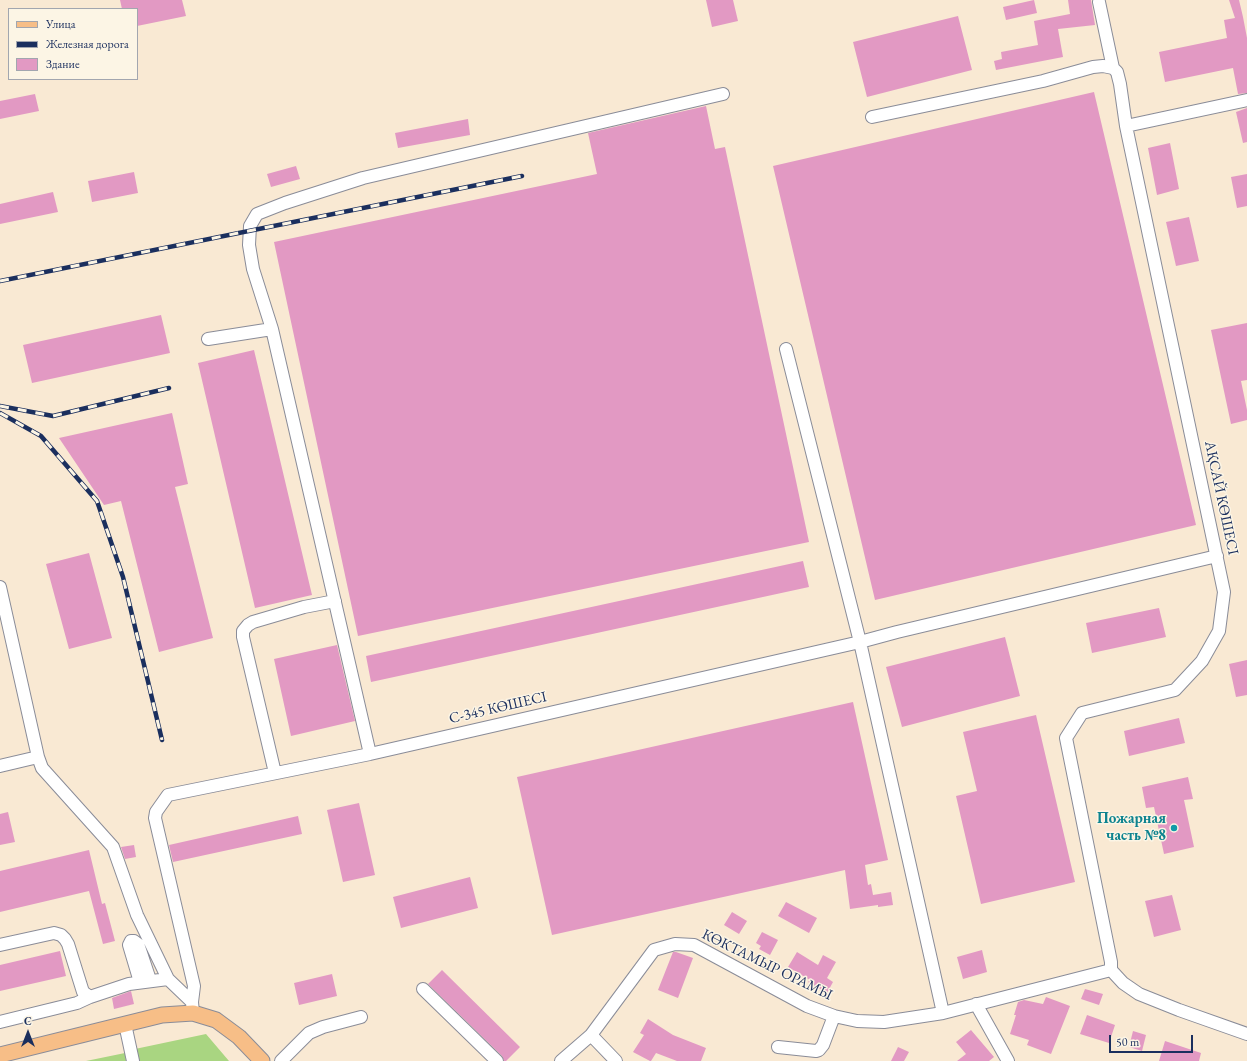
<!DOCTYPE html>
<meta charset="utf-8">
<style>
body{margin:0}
#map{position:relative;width:1247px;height:1061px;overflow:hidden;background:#f9e9d3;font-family:"EB Garamond",serif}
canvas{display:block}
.legend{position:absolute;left:8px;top:8px;width:130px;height:72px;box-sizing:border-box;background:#fcf5e5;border:1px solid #a2a6af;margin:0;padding:5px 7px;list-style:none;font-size:12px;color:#1b2f5e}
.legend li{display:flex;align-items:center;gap:8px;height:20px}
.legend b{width:20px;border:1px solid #a2a6af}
.north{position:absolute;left:8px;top:1013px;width:40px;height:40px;-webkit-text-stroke:3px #fcf5e5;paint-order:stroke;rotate:0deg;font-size:11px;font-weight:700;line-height:16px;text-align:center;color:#1b2f5e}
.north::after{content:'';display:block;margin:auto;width:14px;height:18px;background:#1b2f5e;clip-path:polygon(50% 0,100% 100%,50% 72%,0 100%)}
.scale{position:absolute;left:1109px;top:1035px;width:84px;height:18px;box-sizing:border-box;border:2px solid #1b2f5e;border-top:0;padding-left:5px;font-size:12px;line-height:14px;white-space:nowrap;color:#1b2f5e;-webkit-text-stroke:3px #fcf5e5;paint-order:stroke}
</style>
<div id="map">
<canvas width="1247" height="1061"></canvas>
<ul class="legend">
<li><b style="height:5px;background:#f7be87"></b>Улица</li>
<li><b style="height:5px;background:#1b2f5e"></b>Железная дорога</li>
<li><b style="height:11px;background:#e299c3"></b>Здание</li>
</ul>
<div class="north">С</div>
<div class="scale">50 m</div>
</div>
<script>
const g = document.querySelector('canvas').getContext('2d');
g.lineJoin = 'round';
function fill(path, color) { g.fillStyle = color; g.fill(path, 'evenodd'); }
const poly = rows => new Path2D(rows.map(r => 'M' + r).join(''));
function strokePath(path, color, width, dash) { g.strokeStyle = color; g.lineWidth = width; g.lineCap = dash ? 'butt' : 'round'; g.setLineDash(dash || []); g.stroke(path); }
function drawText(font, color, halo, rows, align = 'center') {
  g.font = font + ' "EB Garamond",serif'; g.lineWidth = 3; g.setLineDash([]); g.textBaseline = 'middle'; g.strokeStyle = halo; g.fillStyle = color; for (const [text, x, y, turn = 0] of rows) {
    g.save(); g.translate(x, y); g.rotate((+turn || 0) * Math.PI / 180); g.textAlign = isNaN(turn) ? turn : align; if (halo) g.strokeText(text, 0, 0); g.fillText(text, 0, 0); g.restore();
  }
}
fill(poly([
 [206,1034,229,1061,138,1061,135,1049],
 [125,1053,126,1061,86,1061]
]), '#a9d581');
fill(poly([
 [120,0,182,0,186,16,137,26,137,9,122,9],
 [706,0,733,0,738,21,712,27],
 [1034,0,1037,13,1006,20,1003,7],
 [1068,0,1091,0,1095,25,1058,29,1063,57,996,70,994,61,1002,59,1001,52,1038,45,1034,21,1070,14],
 [1229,0,1239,0,1243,17,1247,38,1247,93,1238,94,1233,68,1165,82,1159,52,1227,38,1224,20,1235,18],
 [958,16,972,70,867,97,853,42],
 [1094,92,1196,525,875,600,773,166],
 [35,94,39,111,0,119,0,101],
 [706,106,715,149,725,147,809,542,358,636,274,242,597,174,588,133],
 [1247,108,1247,142,1243,143,1236,112],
 [468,119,470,135,398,148,395,133],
 [1170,143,1179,189,1157,195,1148,148],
 [296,166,300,179,271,187,267,174],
 [134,172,138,193,92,202,88,181],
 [1247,174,1247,206,1237,208,1231,177],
 [53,192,58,212,0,224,0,204],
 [1189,217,1199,261,1176,266,1166,222],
 [161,315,170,353,32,383,23,345],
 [1247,323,1247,380,1241,381,1247,410,1247,420,1231,424,1211,330],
 [254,350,312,595,255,608,198,363],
 [172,413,188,484,175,487,213,638,159,652,121,501,104,505,59,438],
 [89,553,112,638,69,649,46,564],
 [803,561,809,587,371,682,366,656],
 [1159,608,1166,637,1092,653,1086,623],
 [1005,637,1020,696,902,727,886,667],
 [337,645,355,721,291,736,274,659],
 [1247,660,1247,695,1236,697,1229,664],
 [853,702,888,860,865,865,868,885,871,884,873,895,891,892,893,905,878,907,878,905,850,909,845,870,552,935,517,777],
 [1036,715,1075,882,981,904,956,796,977,791,963,732],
 [1179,718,1185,743,1129,756,1124,731],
 [1188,777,1193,799,1184,800,1194,847,1164,854,1154,807,1146,808,1142,787],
 [359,803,375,875,343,882,327,810],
 [8,812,15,842,0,845,0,814],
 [298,816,302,834,173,862,169,845],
 [134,845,136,857,125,859,121,847],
 [89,850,102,904,105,903,115,941,103,944,89,891,0,912,0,871],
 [470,877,478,908,401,928,393,897],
 [1172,895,1181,930,1154,937,1145,901],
 [786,902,817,918,809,933,778,916],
 [732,912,747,921,739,934,724,925],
 [762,932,778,940,770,955,759,949,761,946,756,943],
 [982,950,987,972,963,979,957,957],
 [60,951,66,976,0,991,0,965],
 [673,952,676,952,693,958,678,998,658,990],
 [797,952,818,965,823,955,836,962,827,978,833,982,827,993,808,982,810,980,788,967],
 [442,970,520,1047,506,1061,504,1061,502,1056,428,984],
 [332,974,337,996,299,1005,294,983],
 [1085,989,1103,994,1099,1005,1081,999],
 [131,991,134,1004,114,1009,112,998],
 [1046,997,1070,1006,1051,1054,1027,1045,1029,1040,1010,1034,1016,1015,1014,1015,1018,1002,1024,1000,1043,1004],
 [1087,1015,1115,1025,1109,1043,1080,1034],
 [648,1019,673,1035,706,1048,701,1061,677,1061,656,1053,651,1061,650,1061,633,1052,644,1035,640,1033],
 [971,1030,994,1057,989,1061,957,1061,966,1054,956,1042],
 [1133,1031,1146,1035,1142,1051,1129,1047],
 [1165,1041,1201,1053,1199,1061,1159,1061],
 [898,1047,909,1052,904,1061,891,1061]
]), '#e299c3');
const minor = poly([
 [1099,2,1113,68],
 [872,117,1043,81,1093,67,1103,66,1113,68,1117,72,1120,84,1126,126,1224,592,1219,631,1202,661,1175,690,1082,713,1066,738,1111,962,1111,970,1123,983,1139,994,1179,1010,1247,1034],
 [1126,126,1247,100],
 [272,329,253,269,249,245,250,226,257,214,285,203,363,178,723,94],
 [208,339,272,329,370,754],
 [786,349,860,642,897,632,1217,556],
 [0,587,38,757,42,768,113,847,137,915,168,979,192,1002],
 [0,766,38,757],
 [275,773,243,637,243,631,248,625,253,622,304,607,335,601],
 [0,945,54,933,61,935,65,939,68,944,83,992,90,997,129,984,168,979],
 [140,982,129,945,131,941,134,941,138,944,150,980],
 [423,989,497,1061],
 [976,1004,1008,1061],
 [193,1013,192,1002,194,986,155,818,156,812,168,795,370,754,860,642,943,1013],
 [0,1022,77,1003,90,997],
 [125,1024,133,1061],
 [591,1035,616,1061],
 [778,1047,816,1051,819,1050,823,1045,834,1016],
 [281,1061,309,1033,323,1027,361,1017],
 [561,1061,591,1035,654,950,675,944,694,945,807,1006,834,1016,857,1021,884,1022,943,1013,1111,970]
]);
const major = poly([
 [0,1055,162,1015,193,1013,216,1020,239,1037,262,1061]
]);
strokePath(minor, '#8a8c98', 14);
strokePath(major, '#8a8c98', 17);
strokePath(minor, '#fff', 12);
strokePath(major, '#f7be87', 15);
const rail = poly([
 [0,281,522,176],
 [0,406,53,416,169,388],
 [0,413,41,436,97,501,123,577,162,740]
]);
strokePath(rail, '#1b2f5e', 4.5);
strokePath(rail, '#fcf5e5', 3, [9]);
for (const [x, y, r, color] of [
 [1174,828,4,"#0f9aa8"]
]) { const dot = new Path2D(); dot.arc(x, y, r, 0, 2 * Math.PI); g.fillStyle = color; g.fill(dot); strokePath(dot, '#fcf5e5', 1.5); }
drawText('15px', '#1b2f5e', '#fcf5e5', [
 ["АҚСАЙ КӨШЕСІ",1221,498,78],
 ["С-345 КӨШЕСІ",498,708,-13],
 ["КӨКТАМЫР ОРАМЫ",767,965,26]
]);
drawText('bold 15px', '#0d838f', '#fcf5e5', [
 ["Пожарная",1166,819],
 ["часть №8",1166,836]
], 'right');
</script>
